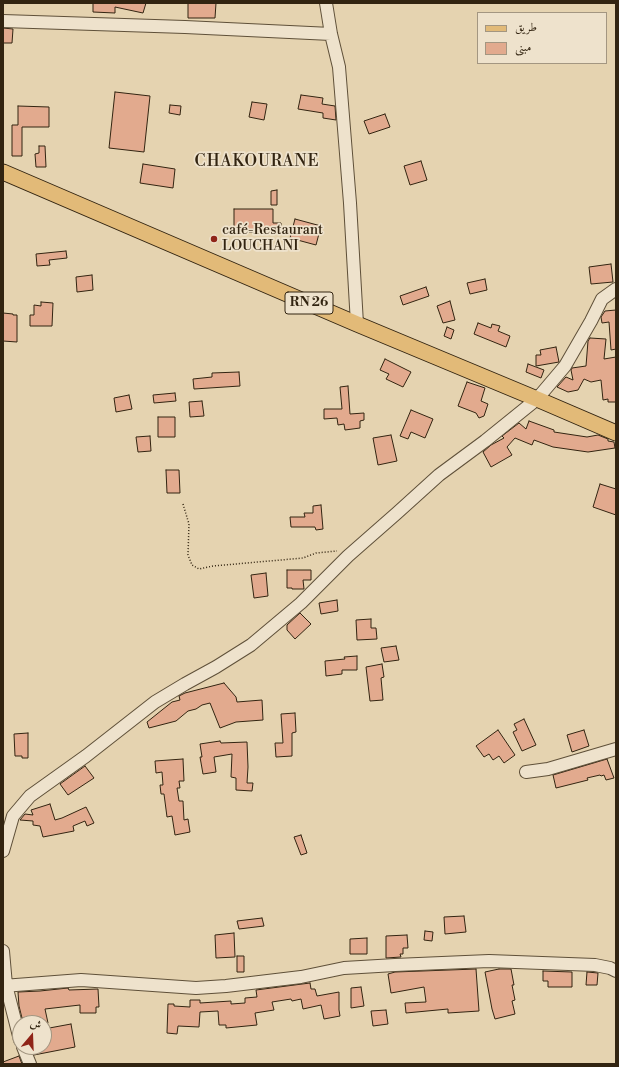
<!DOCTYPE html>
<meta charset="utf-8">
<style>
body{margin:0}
#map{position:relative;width:619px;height:1067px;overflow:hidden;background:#e5d3b0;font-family:"Libre Bodoni",Amiri,serif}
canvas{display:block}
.frame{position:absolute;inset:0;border:4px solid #322411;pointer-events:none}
.legend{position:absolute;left:477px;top:12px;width:130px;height:52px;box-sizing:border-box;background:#eee2cc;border:1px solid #a39681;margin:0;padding:5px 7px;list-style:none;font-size:12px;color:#322411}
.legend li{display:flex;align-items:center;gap:8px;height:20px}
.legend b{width:20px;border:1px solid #a39681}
.north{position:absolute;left:12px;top:1015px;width:40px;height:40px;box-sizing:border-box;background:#eee2cc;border:1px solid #a39681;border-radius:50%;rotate:19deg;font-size:11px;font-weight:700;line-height:16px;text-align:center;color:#322411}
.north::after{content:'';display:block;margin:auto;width:14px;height:18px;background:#8f2418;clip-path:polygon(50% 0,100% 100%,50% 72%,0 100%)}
</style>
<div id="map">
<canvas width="619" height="1067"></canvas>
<div class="frame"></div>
<ul class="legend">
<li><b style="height:5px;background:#e2ba78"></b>طريق</li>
<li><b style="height:11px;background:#e2aa8e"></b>مبنى</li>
</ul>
<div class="north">ش</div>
</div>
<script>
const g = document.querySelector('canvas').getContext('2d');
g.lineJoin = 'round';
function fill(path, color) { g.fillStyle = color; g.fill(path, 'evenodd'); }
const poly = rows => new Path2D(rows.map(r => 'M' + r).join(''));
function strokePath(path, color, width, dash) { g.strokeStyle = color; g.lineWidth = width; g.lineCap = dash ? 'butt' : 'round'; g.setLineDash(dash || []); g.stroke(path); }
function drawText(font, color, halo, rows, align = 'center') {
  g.font = font + ' "Libre Bodoni",serif'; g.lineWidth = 3.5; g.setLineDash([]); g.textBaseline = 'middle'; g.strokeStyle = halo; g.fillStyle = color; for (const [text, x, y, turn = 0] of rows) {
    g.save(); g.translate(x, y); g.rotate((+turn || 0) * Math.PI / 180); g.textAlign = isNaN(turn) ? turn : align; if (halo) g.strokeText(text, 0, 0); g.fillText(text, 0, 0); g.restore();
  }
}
const building = poly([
 [93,3,146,3,143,13,115,7,115,13,93,12,93,3],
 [188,3,216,3,215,18,188,18,188,3],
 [3,28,13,29,12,43,3,43,3,28],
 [115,92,150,96,144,152,109,148,115,92],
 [301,95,323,98,322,104,335,106,336,120,323,118,323,113,298,109,301,95],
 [252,102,267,104,264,120,249,117,252,102],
 [170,105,181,106,180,115,169,113,170,105],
 [18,106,49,107,49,127,22,127,22,156,12,156,12,125,18,125,18,106],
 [385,114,390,127,369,134,364,121,385,114],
 [39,146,45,146,46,167,36,167,35,154,39,153,39,146],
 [421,161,427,180,410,185,404,166,421,161],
 [143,164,175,169,173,188,140,183,143,164],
 [277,190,277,205,271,205,271,191,277,190],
 [234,209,273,209,273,223,281,223,281,233,234,232,234,209],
 [295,219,321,226,316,245,290,238,295,219],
 [66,251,67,258,49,260,50,265,37,266,36,254,66,251],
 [611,264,613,282,591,284,589,267,611,264],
 [92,275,93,290,77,292,76,277,92,275],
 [485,279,487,290,470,294,467,283,485,279],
 [426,287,429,296,403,305,400,296,426,287],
 [450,301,455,320,443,323,437,306,450,301],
 [41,302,53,303,52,326,30,326,30,315,34,315,34,305,41,306,41,302],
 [616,310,616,349,611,350,609,322,602,323,601,317,605,311,616,310],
 [3,313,13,314,13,315,17,315,17,342,3,341,3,313],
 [478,323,491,328,492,324,500,326,498,331,510,336,506,347,474,334,478,323],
 [447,327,454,330,451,339,444,336,447,327],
 [590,338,606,339,604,359,616,357,616,402,608,402,608,399,603,400,601,380,591,382,584,379,578,390,568,392,557,387,566,377,573,380,571,370,572,368,586,366,588,341,590,338],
 [556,347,559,362,536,366,536,355,541,355,540,350,556,347],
 [385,359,411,372,403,387,386,379,389,374,380,370,385,359],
 [528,364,544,370,541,378,526,372,528,364],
 [239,372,240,386,194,389,193,379,212,377,212,373,239,372],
 [467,382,485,388,481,401,488,404,484,416,479,418,476,413,458,406,467,382],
 [348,386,350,414,364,413,364,420,360,421,360,428,345,430,344,424,338,425,337,418,324,419,324,409,342,409,340,387,348,386],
 [175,393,176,401,154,403,153,395,175,393],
 [129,395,132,409,116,412,114,398,129,395],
 [202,401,204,416,190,417,189,402,202,401],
 [411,410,433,419,425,438,411,432,408,439,400,436,411,410],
 [158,417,175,417,175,437,158,437,158,417],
 [529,421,554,430,554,432,587,437,598,435,608,439,608,441,614,442,615,448,588,452,553,447,534,440,532,445,515,438,507,447,512,455,491,467,483,452,491,445,504,438,502,436,519,423,526,429,529,421],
 [391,435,397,461,378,465,373,438,391,435],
 [150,436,151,451,138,452,136,437,150,436],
 [166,470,179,470,180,493,167,493,166,470],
 [600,484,616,489,616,515,593,507,600,484],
 [321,505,323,529,316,530,315,527,291,527,290,517,305,517,304,513,313,513,313,506,321,505],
 [287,570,311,570,311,580,303,580,304,589,292,589,292,588,287,588,287,570],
 [266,573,268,596,254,598,251,575,266,573],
 [337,600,338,611,321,614,319,603,337,600],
 [300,613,311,624,295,639,287,630,287,625,300,613],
 [371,619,371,628,376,628,377,639,357,640,356,620,371,619],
 [396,646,399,660,384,662,381,648,396,646],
 [357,656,357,670,342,670,342,674,326,676,325,661,345,659,344,657,357,656],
 [382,664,384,677,381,678,383,700,370,701,366,667,382,664],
 [224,683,236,697,237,702,262,700,263,720,236,722,220,728,210,703,202,705,196,709,188,711,176,721,149,728,147,722,172,702,180,700,179,696,185,693,224,683],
 [295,713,296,732,292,733,292,756,276,757,275,743,283,743,281,714,295,713],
 [524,719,536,745,522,751,513,732,517,730,514,724,524,719],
 [498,730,515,755,504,763,499,756,493,760,489,754,484,757,476,746,498,730],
 [584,730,589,746,572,752,567,735,584,730],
 [28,733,28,758,22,758,22,756,15,756,14,734,28,733],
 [220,741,221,743,247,742,248,767,247,783,253,783,252,791,236,790,236,778,231,777,232,754,214,757,216,772,203,774,200,757,202,757,200,744,220,741],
 [183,759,184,781,179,781,180,788,177,788,179,801,183,801,184,820,188,819,190,832,175,835,172,816,167,817,164,794,161,794,160,785,163,785,162,772,156,773,155,761,183,759],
 [607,759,614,778,606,780,604,775,601,776,600,775,587,778,588,780,556,788,553,775,607,759],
 [85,766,94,778,68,795,60,784,85,766],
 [50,804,55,820,62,818,86,807,94,823,87,826,85,821,73,826,74,831,43,837,40,826,33,825,33,821,20,820,25,814,33,815,31,810,50,804],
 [301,835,307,853,301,855,294,837,301,835],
 [464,916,466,932,445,934,444,917,464,916],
 [262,918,264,926,239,929,237,921,262,918],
 [425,931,433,932,432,941,424,940,425,931],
 [234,933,235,957,216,958,215,935,234,933],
 [407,935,408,948,403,948,403,954,400,954,401,957,386,958,386,936,407,935],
 [367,938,367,954,350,954,350,939,367,938],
 [237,956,244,956,244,972,237,972,237,956],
 [476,969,479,1011,448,1013,448,1009,406,1013,405,1003,426,1002,424,987,391,993,388,974,395,972,476,969],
 [499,969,511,969,514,985,512,985,515,1000,512,1001,515,1014,495,1019,492,1009,485,972,499,969],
 [543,971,572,972,572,987,548,987,548,981,543,981,543,971],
 [587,972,598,973,597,985,586,985,587,972],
 [310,983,311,989,315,989,317,996,339,992,339,1010,340,1016,324,1019,321,1005,303,1009,301,999,292,1001,291,999,272,1002,274,1010,255,1013,257,1025,226,1028,226,1025,219,1025,218,1011,200,1012,199,1027,178,1026,177,1034,167,1033,168,1004,174,1004,174,1006,190,1007,190,1000,200,1000,200,1003,231,1001,231,1004,245,1003,245,998,257,997,256,990,310,983],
 [361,987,364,1006,351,1008,351,988,361,987],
 [68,988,69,990,98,989,99,1007,96,1007,96,1013,80,1013,80,1005,45,1009,48,1023,37,1023,36,1017,22,1018,19,1006,18,992,40,991,68,988],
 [386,1010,388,1024,373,1026,371,1011,386,1010],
 [71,1024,75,1047,34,1055,31,1047,44,1047,44,1029,71,1024],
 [19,1056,22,1064,3,1064,3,1062,19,1056]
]);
fill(building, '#e2aa8e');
strokePath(building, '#322411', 1);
const minor = poly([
 [326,3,331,34,339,67,350,203,357,324],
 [3,21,185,27,331,34],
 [526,772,548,769,616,749],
 [3,851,13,816,30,796,86,756,155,702,185,684,216,667,251,645,301,603,348,556,397,513,439,475,485,441,537,399,565,366,591,321,602,299,616,289],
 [3,951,6,985,20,1040],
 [3,986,81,980,196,988,226,986,301,977,344,968,395,965,489,961,595,965,610,968,616,971],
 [23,1047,30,1064]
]);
const major = poly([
 [3,172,357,324,537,399,616,433]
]);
strokePath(minor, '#5f5039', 14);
strokePath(major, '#322411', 17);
strokePath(poly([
 [183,504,189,524,188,555,192,565,199,569,213,566,303,558,316,553,337,551]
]), '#322411', 1.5, [1, 2]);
strokePath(minor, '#eee2cc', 12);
strokePath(major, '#e2ba78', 15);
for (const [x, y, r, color] of [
 [214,239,4,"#8f2418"]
]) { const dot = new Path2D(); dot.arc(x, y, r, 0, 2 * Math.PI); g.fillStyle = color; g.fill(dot); strokePath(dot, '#eee2cc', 1.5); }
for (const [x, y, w] of [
 [309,303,48]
]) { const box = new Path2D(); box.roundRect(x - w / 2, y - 11, w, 22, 3); g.fillStyle = '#eee2cc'; g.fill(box); strokePath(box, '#322411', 1); }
drawText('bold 13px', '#322411', null, [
 ["RN 26",309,303]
]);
drawText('14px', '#322411', '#eee2cc', [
 ["café-Restaurant",222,231],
 ["LOUCHANI",222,247]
], 'left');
g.letterSpacing = '1px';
drawText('16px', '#322411', '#eee2cc', [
 ["CHAKOURANE",257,162]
]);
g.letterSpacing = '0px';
</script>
